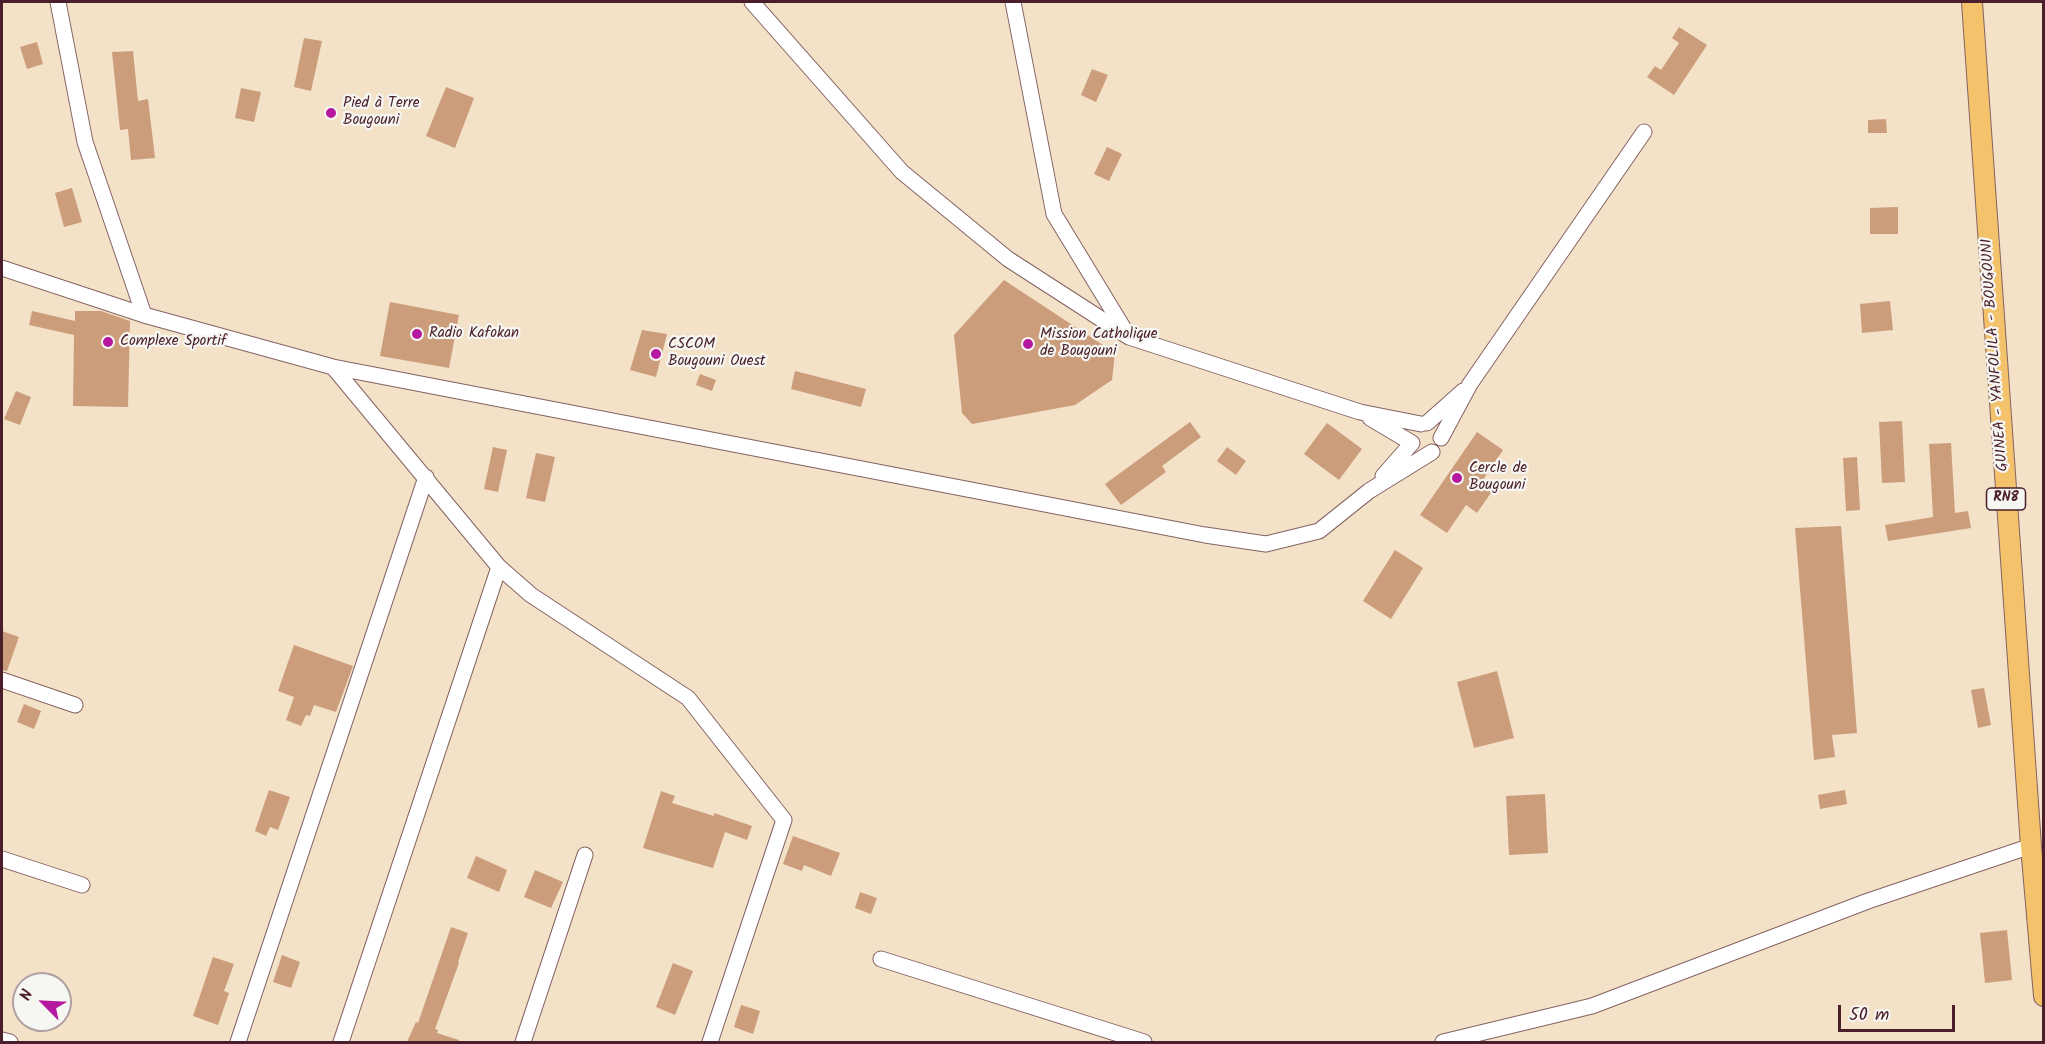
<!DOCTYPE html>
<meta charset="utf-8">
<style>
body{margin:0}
#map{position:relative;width:2045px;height:1044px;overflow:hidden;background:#f3e1c8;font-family:Kalam,sans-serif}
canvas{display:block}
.frame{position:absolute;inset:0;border:3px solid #4a1f2b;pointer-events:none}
.north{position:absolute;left:12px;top:972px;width:60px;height:60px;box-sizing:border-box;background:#f6f6f2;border:2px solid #b1a0a2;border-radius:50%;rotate:294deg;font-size:16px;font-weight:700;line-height:24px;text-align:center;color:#4a1f2b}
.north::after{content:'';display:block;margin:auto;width:21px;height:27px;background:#b5179e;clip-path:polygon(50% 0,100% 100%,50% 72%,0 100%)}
.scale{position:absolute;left:1838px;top:1005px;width:117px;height:27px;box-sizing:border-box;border:3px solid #4a1f2b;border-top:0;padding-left:8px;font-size:18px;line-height:21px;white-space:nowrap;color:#4a1f2b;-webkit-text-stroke:4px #f6f6f2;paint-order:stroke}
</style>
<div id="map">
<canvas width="2045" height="1044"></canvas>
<div class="frame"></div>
<div class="north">N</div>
<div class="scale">50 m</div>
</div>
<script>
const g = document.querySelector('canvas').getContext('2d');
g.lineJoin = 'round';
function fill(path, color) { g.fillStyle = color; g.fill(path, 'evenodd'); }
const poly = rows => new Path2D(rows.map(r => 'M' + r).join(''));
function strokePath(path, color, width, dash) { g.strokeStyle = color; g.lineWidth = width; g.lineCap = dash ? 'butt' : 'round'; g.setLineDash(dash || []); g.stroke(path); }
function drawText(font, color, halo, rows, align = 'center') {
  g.font = font + ' Kalam,sans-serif'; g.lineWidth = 4.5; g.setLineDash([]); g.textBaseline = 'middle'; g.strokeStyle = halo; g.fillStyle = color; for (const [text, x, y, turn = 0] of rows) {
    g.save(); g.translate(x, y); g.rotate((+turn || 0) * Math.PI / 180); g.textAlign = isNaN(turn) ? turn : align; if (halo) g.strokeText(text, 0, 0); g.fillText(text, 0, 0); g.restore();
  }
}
fill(poly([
 [1679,27,1707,45,1674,95,1647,77,1655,66,1661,70,1679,43,1672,38],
 [304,38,322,41,311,91,294,87],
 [37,42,43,64,27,69,20,47],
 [133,51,138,101,148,99,155,158,131,160,128,129,120,130,112,52],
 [1092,69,1108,75,1096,102,1081,95],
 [446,87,474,98,455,148,426,136],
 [241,88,261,92,254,122,235,118],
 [1886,119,1887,133,1868,133,1868,120],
 [1107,147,1122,154,1109,181,1094,174],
 [72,188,82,222,64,227,55,193],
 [1898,207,1898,234,1870,234,1870,208],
 [1004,280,1115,353,1112,380,1075,405,972,424,962,413,954,335],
 [1890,301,1893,330,1862,333,1860,304],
 [390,302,459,315,449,368,380,356],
 [32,311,75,321,75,311,101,311,130,321,128,407,73,406,74,335,29,325],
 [642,330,667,334,656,377,630,370],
 [795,371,866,389,861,407,791,389],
 [700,374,716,380,712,391,696,385],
 [16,391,31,397,20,425,4,419],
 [1902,421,1905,482,1882,483,1879,422],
 [1190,422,1201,437,1162,466,1166,472,1121,505,1105,484],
 [1327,423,1362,449,1339,480,1304,454],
 [1477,432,1503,450,1483,480,1495,487,1477,513,1466,505,1447,533,1420,515],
 [1951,443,1955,513,1968,511,1971,528,1888,541,1885,525,1933,517,1929,444],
 [493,447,507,450,498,492,484,489],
 [1227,447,1246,461,1236,475,1217,461],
 [536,453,555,457,545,502,526,498],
 [1857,457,1860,510,1846,511,1843,458],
 [1841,526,1857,733,1832,735,1835,757,1814,760,1795,528],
 [1395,550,1423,568,1391,619,1363,601],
 [2,631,19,637,7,671,2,670],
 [294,645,353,666,336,712,314,705,310,716,306,715,301,726,286,720,294,697,278,691],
 [1497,671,1514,738,1474,748,1457,682],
 [1984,688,1991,725,1978,728,1971,690],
 [24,704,41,711,34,729,17,722],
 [269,790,290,797,278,830,270,827,266,836,255,831],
 [1845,790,1847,804,1820,809,1818,795],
 [661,791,675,796,672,803,714,816,714,813,752,826,747,840,725,832,713,868,643,848],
 [1545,794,1548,853,1509,855,1506,796],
 [793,836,840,853,831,876,804,865,802,871,783,864],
 [476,856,507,870,499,892,467,878],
 [535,870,563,882,551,908,524,897],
 [860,892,877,898,871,914,855,908],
 [451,927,468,933,458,962,459,963,435,1029,438,1030,437,1033,459,1040,458,1042,407,1042,416,1022,418,1023],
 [2007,930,2012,980,1985,983,1980,933],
 [282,955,300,962,291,988,273,982],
 [213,957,234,964,224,991,229,993,218,1025,193,1016],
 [673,963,693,971,675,1015,656,1007],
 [741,1005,760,1011,753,1034,734,1027]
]), '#cc9d7b');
const minor = poly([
 [58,2,85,142,144,315],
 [752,2,902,172,1008,259,1129,337,1360,412,1421,424],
 [1013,2,1054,214,1127,334],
 [2,268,144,315,333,367,1205,535,1266,544,1319,531,1369,491,1432,452],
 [333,367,499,567,531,595,688,698,784,820,710,1042],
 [1370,418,1412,443,1383,476],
 [1427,423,1463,391],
 [1441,438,1470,384,1644,132],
 [2,680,75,705],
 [2,859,82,885],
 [881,959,1144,1042],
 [2,1040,10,1042],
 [238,1042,426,477],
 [341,1042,499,567],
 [523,1042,585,855],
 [1443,1042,1592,1006,1868,901,2031,846]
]);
const major = poly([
 [1972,2,2031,846,2044,996]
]);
strokePath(minor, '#856362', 17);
strokePath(major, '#856362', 22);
strokePath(minor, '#fff', 15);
strokePath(major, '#f3c26a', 20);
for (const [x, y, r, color] of [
 [331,113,6,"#b5179e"],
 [417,334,6,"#b5179e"],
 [108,342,6,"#b5179e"],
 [1028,344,6,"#b5179e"],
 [656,354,6,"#b5179e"],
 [1457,478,6,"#b5179e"]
]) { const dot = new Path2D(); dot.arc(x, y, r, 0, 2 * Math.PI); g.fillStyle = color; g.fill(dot); strokePath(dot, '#f6f6f2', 2); }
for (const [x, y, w] of [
 [2006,499,39]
]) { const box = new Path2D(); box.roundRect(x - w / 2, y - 11, w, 22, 4.5); g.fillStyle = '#f6f6f2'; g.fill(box); strokePath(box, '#4a1f2b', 1.5); }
drawText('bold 14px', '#4a1f2b', null, [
 ["RN8",2006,499]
]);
drawText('15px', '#4a1f2b', '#f6f6f2', [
 ["Pied à Terre",343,104],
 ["Bougouni",343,121],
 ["Radio Kafokan",429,334],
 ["Mission Catholique",1040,335],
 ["de Bougouni",1040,352],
 ["Complexe Sportif",120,342],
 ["CSCOM",668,345],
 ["Bougouni Ouest",668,362],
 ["Cercle de",1469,469],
 ["Bougouni",1469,486]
], 'left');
drawText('15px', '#4a1f2b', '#f6f6f2', [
 ["GUINEA - YANFOLILA - BOUGOUNI",1996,355,-94]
]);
</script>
